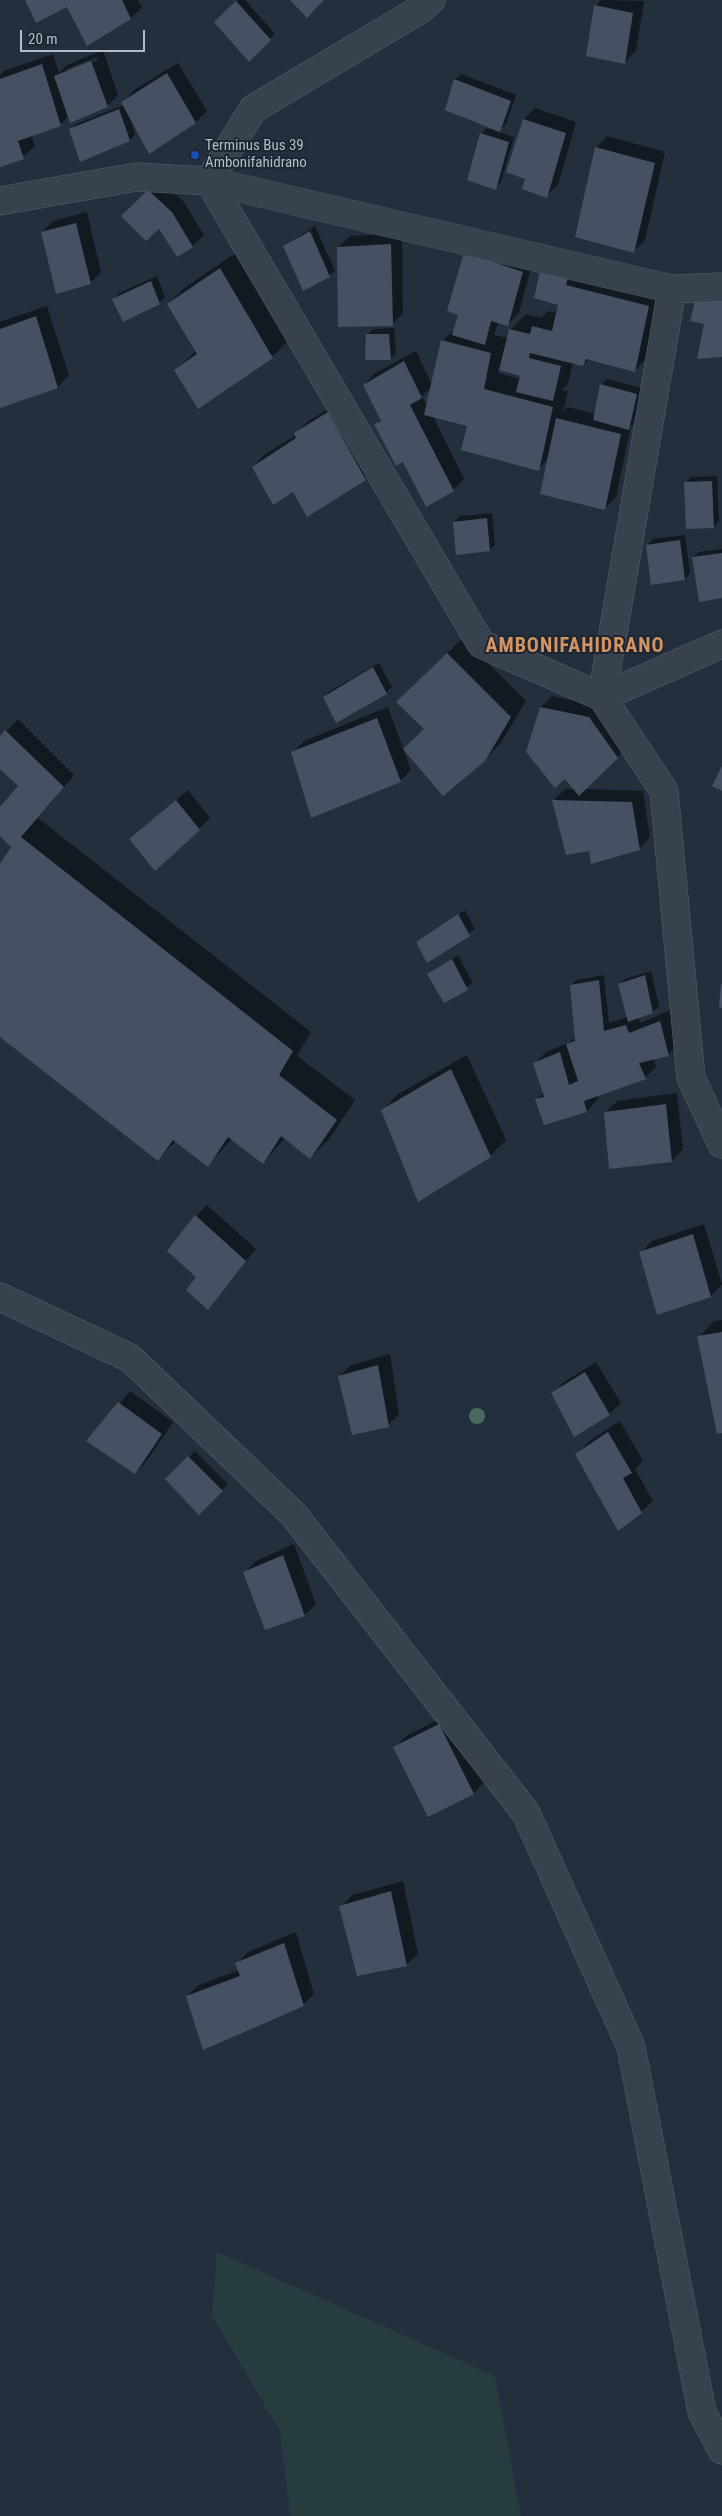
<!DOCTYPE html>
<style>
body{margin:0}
#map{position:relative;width:722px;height:2516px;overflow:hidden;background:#242f3e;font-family:"Roboto Condensed",sans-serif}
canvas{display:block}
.scale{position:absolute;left:20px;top:30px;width:125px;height:22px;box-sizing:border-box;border:2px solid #b4bcc9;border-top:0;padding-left:6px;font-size:15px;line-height:18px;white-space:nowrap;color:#b4bcc9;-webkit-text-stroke:4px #1d2633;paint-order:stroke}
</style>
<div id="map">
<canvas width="722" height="2516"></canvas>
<div class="scale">20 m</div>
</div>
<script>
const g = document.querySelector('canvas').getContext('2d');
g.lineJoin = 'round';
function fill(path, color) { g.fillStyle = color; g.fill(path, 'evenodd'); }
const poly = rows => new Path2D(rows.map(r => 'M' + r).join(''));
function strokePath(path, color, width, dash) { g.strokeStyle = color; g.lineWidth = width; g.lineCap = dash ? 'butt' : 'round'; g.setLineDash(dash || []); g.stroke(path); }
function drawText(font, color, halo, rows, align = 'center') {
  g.font = font + ' "Roboto Condensed",sans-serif'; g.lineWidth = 4; g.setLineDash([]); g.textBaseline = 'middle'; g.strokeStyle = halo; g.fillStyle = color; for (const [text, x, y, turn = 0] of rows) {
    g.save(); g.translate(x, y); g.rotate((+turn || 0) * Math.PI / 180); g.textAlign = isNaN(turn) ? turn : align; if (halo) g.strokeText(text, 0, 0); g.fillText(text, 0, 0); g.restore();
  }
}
fill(poly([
 [217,2252,495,2376,521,2516,290,2516,280,2431,212,2316]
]), '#263c3f');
fill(poly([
 [26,0,138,0,142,7,131,18,68,5],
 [238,0,245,0,275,34,249,60,216,22],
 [601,0,644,1,636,51,625,62,596,6],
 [103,50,118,95,107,106,69,116,60,125,31,135,35,146,23,157,0,166,0,75,4,71,53,54,59,73,67,65],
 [97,57,98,60,67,72,67,69],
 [178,63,207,111,196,122,150,152,130,117,135,135,130,140,70,130,76,124,124,105,123,102,134,90],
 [461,74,516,95,506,124,500,130,455,80],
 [535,108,576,122,558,185,546,196,527,178,524,119],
 [487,128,514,137,501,182,495,188,481,134],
 [607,136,665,152,645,240,634,251,596,148],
 [160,180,183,201,204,235,193,246,177,256,159,227,123,216],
 [87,212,101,272,90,283,42,232,53,221],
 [315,226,335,271,329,276,284,246],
 [402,233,403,313,392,325,338,247,350,236],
 [236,253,288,341,272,357,175,370,196,351,168,304,184,288],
 [465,253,533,261,519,313,507,325,499,322,494,335,508,338,510,330,526,314,541,318,548,311,557,313,560,304,542,267,664,291,650,355,635,370,590,358,583,365,573,362,568,384,562,390,568,391,563,412,568,407,595,414,602,384,607,379,642,388,634,423,631,426,616,497,604,509,548,459,538,469,468,425,433,416,464,479,453,490,403,460,376,424,381,419,364,385,375,373,416,351,432,385,442,341,455,329,459,314],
 [499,369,521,375,520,379,498,373],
 [432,387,427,406,422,396],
 [157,276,165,297,159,303,114,299,119,293],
 [47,306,69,375,58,387,0,407,0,322],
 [394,328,396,353,391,359,367,335,373,329],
 [340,402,376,467,365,479,294,490,253,467,264,455,296,435,295,434,307,422],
 [717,476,719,521,714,527,686,483,691,477],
 [492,513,495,545,490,550,454,522,460,516],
 [685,535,690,573,685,579,647,545,653,539],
 [722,549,722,597,693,557,699,552],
 [463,638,526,701,500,744,484,760,425,729,413,686],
 [379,663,392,687,386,693,324,697,330,691],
 [552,696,600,707,628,746,585,789,643,791,650,837,639,849,590,850,567,854,554,800,565,789,575,789,541,707],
 [388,707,411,770,400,781,292,753,304,741],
 [18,719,74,775,38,818,311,1032,297,1056,355,1100,329,1139,310,1158,285,1138,263,1163,232,1139,208,1165,176,1141,158,1159,0,1036,0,866,13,847,0,834,0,809,20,786,0,767,0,738],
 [188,790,210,818,199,829,131,839],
 [465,910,475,929,427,962,417,942],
 [458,955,473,983,444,1001,429,974],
 [651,971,659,1006,653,1012,638,1017,640,1023,671,1010,680,1043,668,1055,653,1058,656,1067,645,1078,597,1095,598,1099,587,1111,545,1123,537,1100,544,1092,535,1063,546,1052,570,1042,576,1036,571,985,577,980,604,975,609,1023,628,1017,619,985,625,979],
 [467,1055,506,1140,490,1156,383,1110,398,1094],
 [677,1093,683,1149,672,1161,605,1113,617,1101],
 [207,1205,256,1249,208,1308,198,1276,196,1216],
 [704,1224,722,1284,711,1296,658,1313,640,1253,652,1241],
 [722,1320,722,1431,699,1337,714,1321],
 [390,1354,399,1414,388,1425,339,1377,351,1365],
 [596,1362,621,1403,609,1414,552,1394,564,1382],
 [130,1391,173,1422,146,1462,135,1473,88,1441],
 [620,1421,643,1461,635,1469,653,1501,641,1512,577,1454,588,1442],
 [195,1451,228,1484,199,1513,166,1479],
 [294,1544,316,1604,305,1615,245,1572,256,1561],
 [451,1713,485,1781,474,1793,429,1816,394,1748,406,1736],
 [403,1881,418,1954,406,1965,341,1907,352,1895],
 [296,1932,314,1994,303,2005,187,1996,199,1985,239,1970,237,1964,248,1952]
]), '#0007');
fill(poly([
 [25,0,122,0,131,19,87,46,67,7,36,23],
 [290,0,324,0,307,18],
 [236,1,271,40,249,62,214,22],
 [594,5,633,13,625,64,586,56],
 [91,61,108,107,70,123,54,76],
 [42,64,61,126,18,141,24,159,0,167,0,79],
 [167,73,196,123,149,154,121,102],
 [454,79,511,101,500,132,445,110],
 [119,109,130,141,80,162,69,129],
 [523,119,566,133,547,198,522,189,525,179,506,172],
 [480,133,509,142,496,190,467,180],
 [595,147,655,163,634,253,575,237],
 [148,190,172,212,193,247,177,257,159,229,146,241,121,216],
 [76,223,91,284,56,294,41,232],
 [310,231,330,277,303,291,283,246],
 [391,244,393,326,338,327,337,247],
 [464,252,523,272,508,326,491,321,485,345,452,335,458,315,447,311],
 [541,267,569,274,566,285,649,306,635,372,586,359,583,366,530,353,529,358,561,366,553,401,516,392,520,376,499,370,509,329,530,334,532,326,552,331,558,305,534,298],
 [220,268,273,358,198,409,174,370,197,354,167,304],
 [151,281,160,304,123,322,112,299],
 [697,294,722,297,722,357,697,359,704,324,690,321],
 [36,316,58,388,0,408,0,329],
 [366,334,389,334,391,360,365,360],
 [441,340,491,353,484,389,553,407,539,471,461,450,467,426,424,415],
 [404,361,422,398,410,405,454,491,426,507,403,462,396,466,374,424,381,421,363,385],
 [600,384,637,394,629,430,593,420],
 [328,412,366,480,307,517,293,492,273,505,252,467,296,438,294,433],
 [556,418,621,434,605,510,540,494],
 [712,481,714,528,686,529,684,482],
 [487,518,490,551,456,555,453,522],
 [680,540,685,580,651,585,646,545],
 [722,553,722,598,699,602,692,557],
 [447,653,511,717,485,761,443,796,403,749,424,729,396,702],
 [373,667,387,694,336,723,323,697],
 [540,707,589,717,618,758,579,796,565,779,555,788,526,752],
 [377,718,401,782,311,818,291,752],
 [5,730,64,787,21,837,293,1051,279,1075,337,1120,310,1159,281,1136,263,1164,228,1137,208,1167,173,1140,158,1161,0,1037,0,864,11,847,0,836,0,807,18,786,0,769,0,736],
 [722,766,722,791,712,786],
 [176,800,200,830,155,871,129,839],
 [552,800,632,802,640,850,591,864,589,851,566,855],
 [458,914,470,936,427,963,416,942],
 [452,959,468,990,444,1003,427,974],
 [645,975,653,1013,628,1022,618,984],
 [599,980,604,1031,626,1025,629,1033,660,1021,669,1056,639,1063,646,1079,584,1101,587,1112,544,1125,535,1099,544,1097,533,1063,560,1052,569,1085,578,1081,566,1044,575,1041,570,985],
 [721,984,722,984,722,1008,719,1007],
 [451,1069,491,1157,418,1202,381,1110],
 [666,1104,672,1162,609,1169,604,1112],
 [195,1215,246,1261,208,1310,186,1290,196,1277,167,1251],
 [693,1234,711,1297,657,1315,639,1252],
 [722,1332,722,1433,717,1434,697,1336],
 [378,1365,389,1427,352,1435,338,1376],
 [585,1372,610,1415,574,1437,551,1393],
 [118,1402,162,1434,135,1474,86,1441],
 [608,1432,632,1473,623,1478,642,1513,618,1531,575,1454],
 [188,1456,223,1491,199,1515,165,1479],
 [283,1555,305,1616,265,1630,243,1572],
 [439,1724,474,1794,428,1817,393,1747],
 [391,1891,407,1966,357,1976,339,1906],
 [284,1943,304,2006,203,2050,186,1996,240,1976,235,1963]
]), '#455162');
const minor = poly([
 [209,181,481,644,602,697,664,791,691,1078,722,1144],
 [209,181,253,109,421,9,431,0],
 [0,201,136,177,209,181,672,289,722,287],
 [602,697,672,289],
 [602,697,722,644],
 [0,1297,130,1358,294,1515,526,1813,631,2047,702,2412,722,2450]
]);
strokePath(minor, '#565f6c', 29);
strokePath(minor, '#38414e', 28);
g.fillStyle = '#4b6a5d';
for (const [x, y] of [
 [477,1416]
]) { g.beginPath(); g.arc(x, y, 8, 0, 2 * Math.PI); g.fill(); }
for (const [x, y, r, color] of [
 [195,155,5,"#1a4fb4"]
]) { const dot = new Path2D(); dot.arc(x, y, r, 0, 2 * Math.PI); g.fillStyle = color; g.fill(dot); strokePath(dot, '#1d2633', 2); }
drawText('15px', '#b4bcc9', '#1d2633', [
 ["Terminus Bus 39",205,146],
 ["Ambonifahidrano",205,163]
], 'left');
g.letterSpacing = '1px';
drawText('bold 20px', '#d59563', '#1d2633', [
 ["AMBONIFAHIDRANO",575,647]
]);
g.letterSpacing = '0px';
</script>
